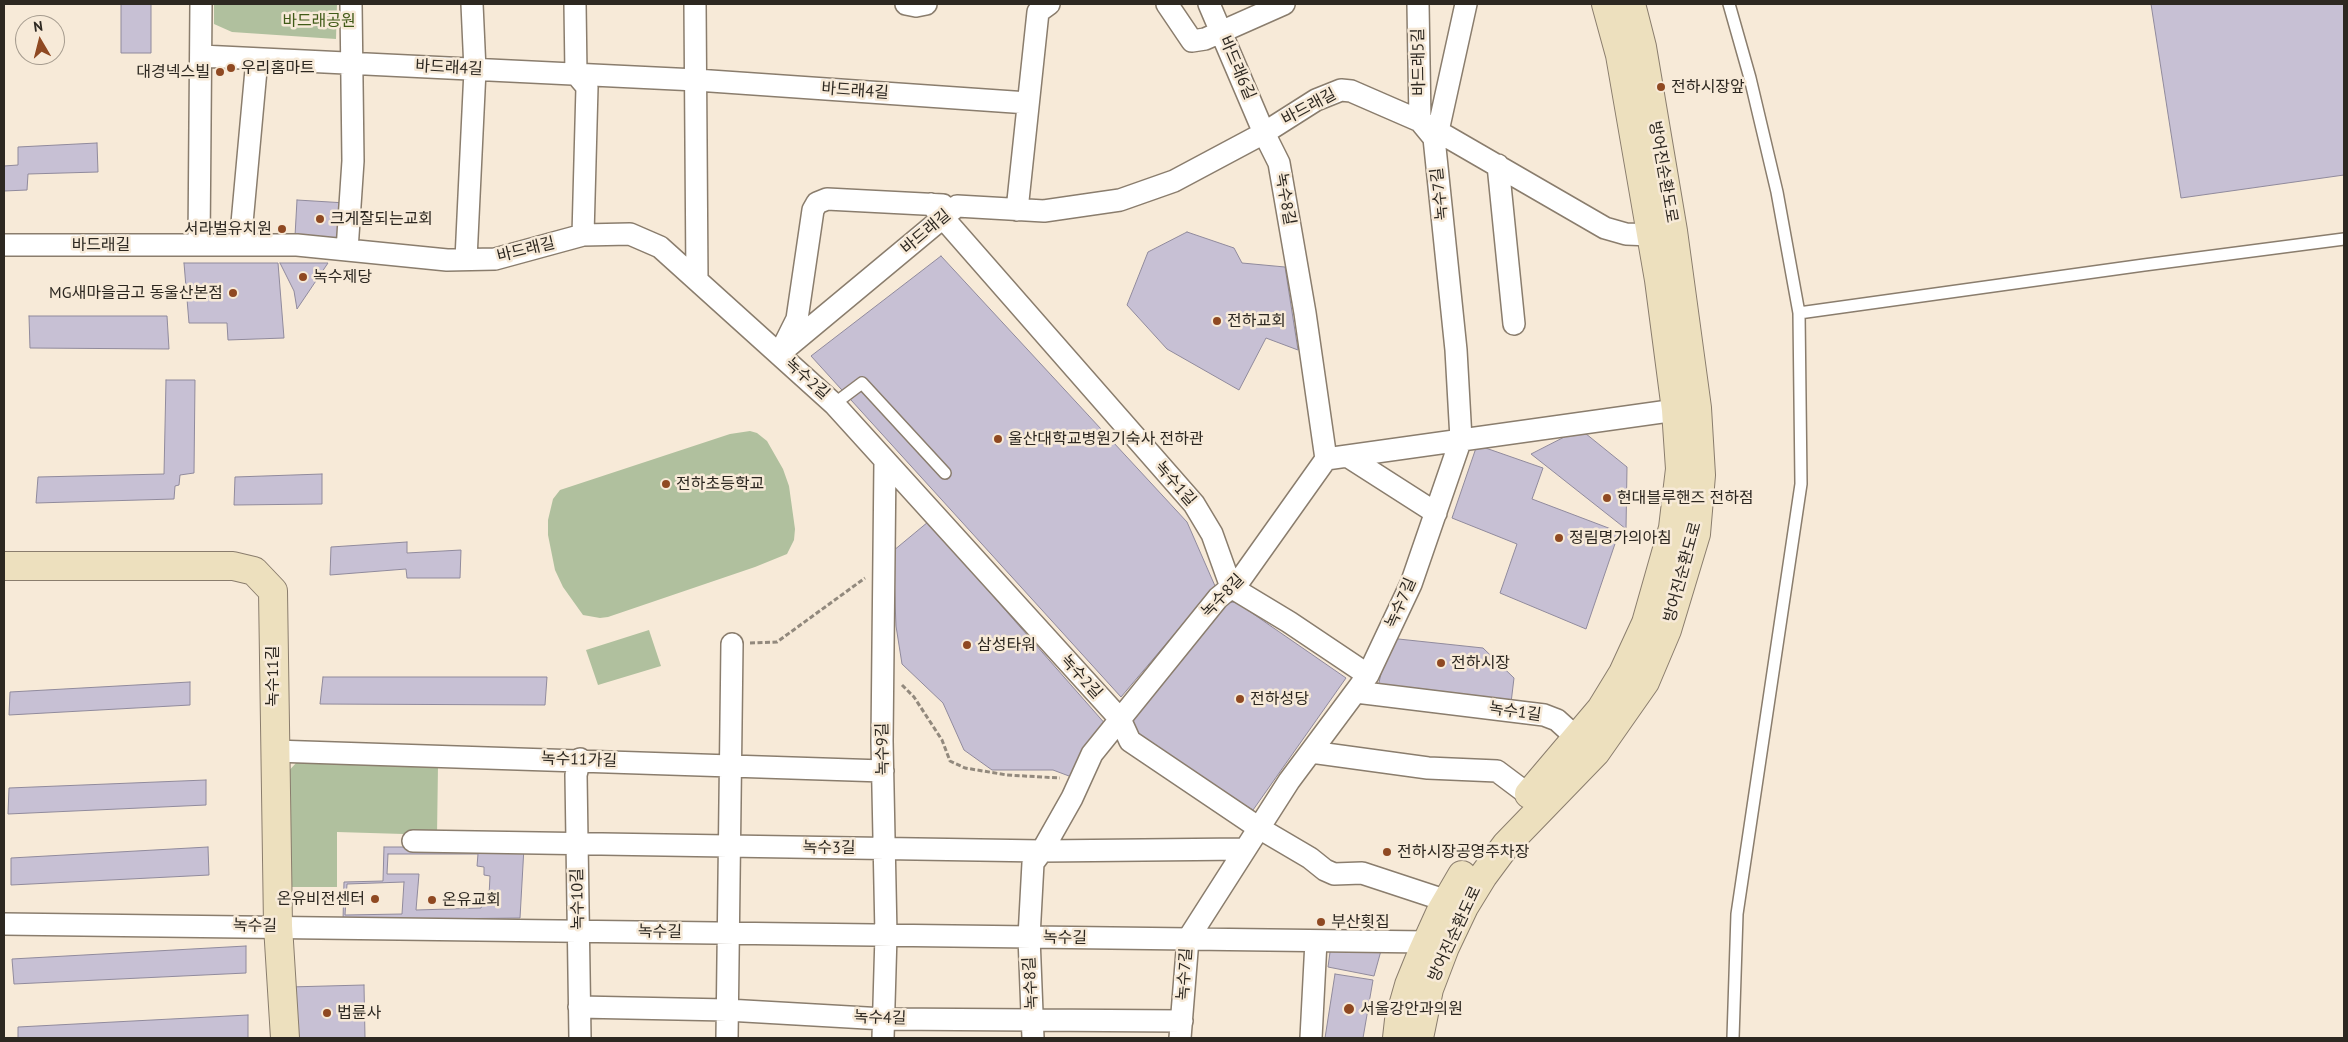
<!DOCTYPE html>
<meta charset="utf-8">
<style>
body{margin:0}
#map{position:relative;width:2348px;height:1042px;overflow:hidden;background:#f7ead8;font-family:"PT Sans",sans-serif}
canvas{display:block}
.frame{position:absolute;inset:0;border:5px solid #2d2821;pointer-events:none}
.north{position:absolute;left:15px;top:15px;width:50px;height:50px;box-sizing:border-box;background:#f7ead8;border:1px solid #a69c8f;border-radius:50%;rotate:352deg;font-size:14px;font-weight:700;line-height:20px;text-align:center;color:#2d2821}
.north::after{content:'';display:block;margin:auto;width:18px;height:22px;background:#8f4922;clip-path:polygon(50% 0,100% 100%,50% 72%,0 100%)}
</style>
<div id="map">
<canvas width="2348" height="1042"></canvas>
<div class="frame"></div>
<div class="north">N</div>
</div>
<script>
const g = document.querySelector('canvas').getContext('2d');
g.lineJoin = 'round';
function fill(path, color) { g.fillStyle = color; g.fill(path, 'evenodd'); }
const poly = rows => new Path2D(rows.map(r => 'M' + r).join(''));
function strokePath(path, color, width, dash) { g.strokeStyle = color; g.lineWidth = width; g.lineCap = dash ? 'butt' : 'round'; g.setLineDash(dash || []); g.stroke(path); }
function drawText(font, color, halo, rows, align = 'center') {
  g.font = font + ' "PT Sans","Noto Sans KR",sans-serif'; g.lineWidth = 5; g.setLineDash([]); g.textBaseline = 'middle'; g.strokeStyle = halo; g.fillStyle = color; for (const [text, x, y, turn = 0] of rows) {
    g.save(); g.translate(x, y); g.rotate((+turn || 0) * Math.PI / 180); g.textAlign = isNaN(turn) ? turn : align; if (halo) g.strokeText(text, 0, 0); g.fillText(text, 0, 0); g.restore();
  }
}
fill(poly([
 [214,4,337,4,336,39,232,32,214,24],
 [750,431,757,433,767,441,783,469,789,486,795,529,794,540,787,554,755,567,608,617,600,618,583,615,563,587,555,570,548,535,548,520,553,499,560,490,730,434],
 [649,630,661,666,598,685,586,650],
 [296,763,438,766,437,835,337,832,337,887,286,887,285,775]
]), '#b0c09e');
const building = poly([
 [121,4,151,4,151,53,121,53,121,4],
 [2151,4,2344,4,2344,175,2181,198,2151,4],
 [97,143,98,172,28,174,27,190,4,191,4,166,18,165,18,147,97,143],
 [297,200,346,203,344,238,295,236,297,200],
 [1187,232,1234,248,1242,263,1285,267,1298,350,1266,338,1239,390,1167,349,1127,305,1148,252,1187,232],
 [941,256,1187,522,1215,586,1121,697,811,356,941,256],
 [184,263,278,263,284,338,228,340,227,323,189,323,184,263],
 [280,263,328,263,297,309,294,291,280,263],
 [29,316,167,316,169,349,30,348,29,316],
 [166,380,195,380,194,473,180,475,179,485,175,486,174,499,36,503,38,477,164,474,166,380],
 [1580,429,1627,467,1626,529,1531,454,1580,429],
 [1477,445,1543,468,1532,499,1619,532,1586,629,1500,593,1517,544,1452,518,1477,445],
 [322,474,322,504,234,505,235,477,322,474],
 [928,522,1107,726,1077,779,1053,770,992,770,964,750,943,703,902,664,896,626,893,551,928,522],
 [407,542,407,553,461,550,460,578,407,578,406,569,330,575,331,547,407,542],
 [1236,602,1346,678,1253,810,1136,740,1133,720,1221,603,1236,602],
 [1389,638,1483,648,1514,678,1511,703,1378,687,1389,638],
 [323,677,547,677,545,705,320,704,323,677],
 [190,682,190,705,9,715,10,692,190,682],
 [206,780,206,805,8,814,9,788,206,780],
 [208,847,209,875,11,885,11,858,208,847],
 [384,847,524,847,520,918,343,920,344,882,383,881,384,847],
 [388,854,478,854,477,866,484,867,484,875,490,876,489,896,485,898,481,908,416,910,419,874,387,874,388,854],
 [404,882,402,914,345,915,347,884,404,882],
 [1331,945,1382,947,1374,976,1328,967,1331,945],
 [246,946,246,973,14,984,12,959,246,946],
 [1335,974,1373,980,1363,1038,1325,1038,1335,974],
 [364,985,365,1038,291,1038,289,987,364,985],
 [248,1015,248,1038,18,1038,18,1027,248,1015]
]);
fill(building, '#c7c0d4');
strokePath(building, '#908a9c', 1);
const lane = poly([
 [1729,4,1750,78,1777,192,1799,313,1801,484,1737,914,1733,1038],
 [1799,313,2144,265,2344,239],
 [834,404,862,383,945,473]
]);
const street = poly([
 [575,4,576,74],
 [695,4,697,280],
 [906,4,916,6,926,4],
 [1167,4,1192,41,1205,39,1284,4],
 [201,56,696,80,1028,103],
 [576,74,587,87,583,235],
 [1438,131,1466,4],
 [1498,165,1514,324],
 [931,204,1194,504,1212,534,1231,587,1289,622,1368,675],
 [1017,210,1038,12,1049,4],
 [4,245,199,245,201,4],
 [199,245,297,245,447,260,495,259,583,235,630,234,660,247,834,404,1120,719,1130,741,1259,828,1310,858,1325,870,1334,874,1362,873,1447,901],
 [240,245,257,59],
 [347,250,353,161,351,4],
 [466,259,475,70,472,4],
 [784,345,797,319,813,210,817,203,827,199,943,205],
 [779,354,957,206,1044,211,1120,200,1174,181,1264,133,1316,100,1341,90,1351,91,1420,121,1605,228,1626,234,1652,235,1666,232],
 [1347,456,1436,513],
 [1326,459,1676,410],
 [1356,692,1544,715,1557,720,1578,739],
 [274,751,883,771],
 [1311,752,1428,768,1497,771,1529,795],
 [580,759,576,775,580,1038],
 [413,841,1042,851,1245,849],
 [4,924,1427,942],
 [579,1007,727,1010,884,1019,1182,1021],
 [727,1038,732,644],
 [883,1038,886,935,882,741,885,461],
 [1033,1038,1029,937,1033,863,1042,851,1072,798,1092,754,1218,598,1240,580,1326,459,1305,313,1279,163,1264,133,1209,4],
 [1180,1038,1188,939,1289,781,1368,675,1411,584,1461,439,1456,350,1434,138,1420,121,1418,4],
 [1311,1038,1316,941]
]);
const secondary = poly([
 [4,566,233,566,254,571,273,591,278,926,285,1038],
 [1529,794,1601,709,1623,673,1646,623,1673,528,1680,469,1676,410,1659,280,1620,55,1606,4],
 [1397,1038,1399,1020,1409,985,1422,953,1441,911,1462,875],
 [1419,1038,1429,989,1445,947,1464,907,1483,876,1506,845,1596,752,1645,682,1667,630,1696,534,1701,475,1697,408,1673,231,1642,47,1631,4]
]);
strokePath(lane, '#8a7d6d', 14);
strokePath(street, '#8a7d6d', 24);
strokePath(secondary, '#8a7d6d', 30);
strokePath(poly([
 [750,643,777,642,865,578],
 [902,685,914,697,942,740,950,761,965,768,1007,775,1060,778]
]), '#92897d', 3, [5, 2.5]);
strokePath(lane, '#fff', 11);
strokePath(street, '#fff', 21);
strokePath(secondary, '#ede0be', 28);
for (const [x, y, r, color] of [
 [231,68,5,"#8f4922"],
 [220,72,5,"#8f4922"],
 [1661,87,5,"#8f4922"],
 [320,219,5,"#8f4922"],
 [282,229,5,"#8f4922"],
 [303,277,5,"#8f4922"],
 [233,293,5,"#8f4922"],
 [1217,321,5,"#8f4922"],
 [998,439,5,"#8f4922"],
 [666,484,5,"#8f4922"],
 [1607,498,5,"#8f4922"],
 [1559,538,5,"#8f4922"],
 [967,645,5,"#8f4922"],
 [1441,663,5,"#8f4922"],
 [1240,699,5,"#8f4922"],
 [1387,852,5,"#8f4922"],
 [375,899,5,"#8f4922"],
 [432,900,5,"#8f4922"],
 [1321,922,5,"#8f4922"],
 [1349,1009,6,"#8f4922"],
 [327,1013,5,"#8f4922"]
]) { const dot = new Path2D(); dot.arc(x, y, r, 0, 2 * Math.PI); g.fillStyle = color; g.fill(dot); strokePath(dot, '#f7ead8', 2); }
drawText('16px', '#415b18', '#f7ead8', [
 ["바드래공원",319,21]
]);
drawText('16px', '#2d2821', '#f7ead8', [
 ["바드래5길",1419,62,-91],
 ["바드래4길",449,68,3],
 ["바드래6길",1237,68,67],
 ["바드래4길",855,91,4],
 ["바드래길",1309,107,-28],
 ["방어진순환도로",1663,172,80],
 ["녹수7길",1440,194,-96],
 ["녹수8길",1285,199,80],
 ["바드래길",926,232,-40],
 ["바드래길",101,245],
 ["바드래길",526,250,-14],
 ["녹수2길",807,379,42],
 ["녹수1길",1175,484,49],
 ["방어진순환도로",1683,572,-75],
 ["녹수8길",1223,596,-46],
 ["녹수7길",1401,603,-66],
 ["녹수11길",273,676,-90],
 ["녹수2길",1081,677,48],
 ["녹수1길",1515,712,8],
 ["녹수9길",883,749,-91],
 ["녹수11가길",579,760,2],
 ["녹수3길",829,848,1],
 ["녹수10길",578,899,-91],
 ["녹수길",255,926,1],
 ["녹수길",660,932,1],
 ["방어진순환도로",1455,934,-65],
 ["녹수길",1065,938,1],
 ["녹수7길",1185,974,-86],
 ["녹수8길",1031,983,-93],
 ["녹수4길",880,1018,2]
]);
drawText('16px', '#2d2821', '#f7ead8', [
 ["우리홈마트",241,68],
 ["대경넥스빌",210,72,"right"],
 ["전하시장앞",1671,87],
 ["크게잘되는교회",330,219],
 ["서라벌유치원",272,229,"right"],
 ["녹수제당",313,277],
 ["MG새마을금고 동울산본점",223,293,"right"],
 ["전하교회",1227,321],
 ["울산대학교병원기숙사 전하관",1008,439],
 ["전하초등학교",676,484],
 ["현대블루핸즈 전하점",1617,498],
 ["정림명가의아침",1569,538],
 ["삼성타워",977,645],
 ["전하시장",1451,663],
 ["전하성당",1250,699],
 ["전하시장공영주차장",1397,852],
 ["온유비전센터",365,899,"right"],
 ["온유교회",442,900],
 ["부산횟집",1331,922],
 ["서울강안과의원",1360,1009],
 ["법륜사",337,1013]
], 'left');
</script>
